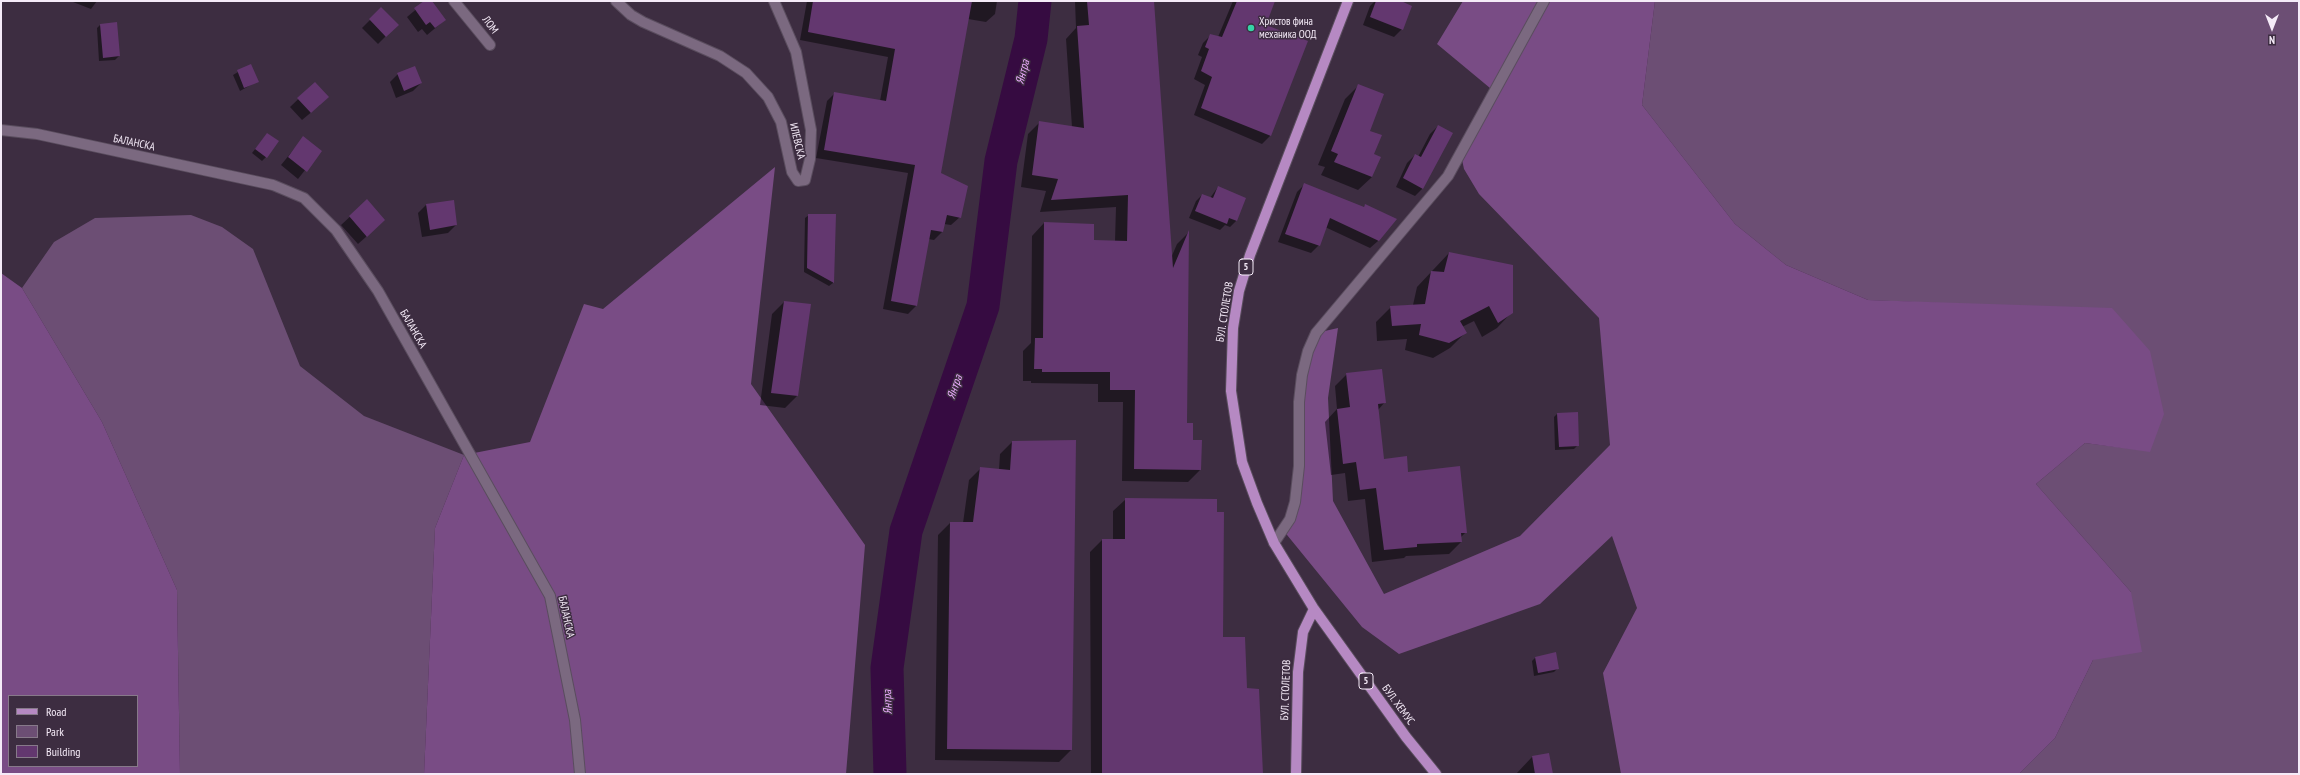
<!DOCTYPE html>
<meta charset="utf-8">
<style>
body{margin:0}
#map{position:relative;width:2300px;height:775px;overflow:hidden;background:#3d2d41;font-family:"PT Sans Narrow",sans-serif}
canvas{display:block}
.frame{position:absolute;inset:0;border:2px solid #f5ebf8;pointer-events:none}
.legend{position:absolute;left:8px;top:695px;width:130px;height:72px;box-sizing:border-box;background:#3d2d41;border:1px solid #87798a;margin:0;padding:5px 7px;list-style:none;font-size:12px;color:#f5ebf8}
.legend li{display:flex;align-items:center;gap:8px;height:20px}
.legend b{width:20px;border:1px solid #87798a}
.north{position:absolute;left:2252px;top:8px;width:40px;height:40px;-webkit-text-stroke:3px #3d2d41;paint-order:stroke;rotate:180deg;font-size:11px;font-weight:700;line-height:16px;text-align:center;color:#f5ebf8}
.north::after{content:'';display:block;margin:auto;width:14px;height:18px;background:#f5ebf8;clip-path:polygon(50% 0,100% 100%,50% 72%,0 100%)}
</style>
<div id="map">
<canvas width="2300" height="775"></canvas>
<div class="frame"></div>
<ul class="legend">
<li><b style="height:5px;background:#b689c3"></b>Road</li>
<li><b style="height:11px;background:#6c4e74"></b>Park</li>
<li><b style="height:11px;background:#63376f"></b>Building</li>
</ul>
<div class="north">N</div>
</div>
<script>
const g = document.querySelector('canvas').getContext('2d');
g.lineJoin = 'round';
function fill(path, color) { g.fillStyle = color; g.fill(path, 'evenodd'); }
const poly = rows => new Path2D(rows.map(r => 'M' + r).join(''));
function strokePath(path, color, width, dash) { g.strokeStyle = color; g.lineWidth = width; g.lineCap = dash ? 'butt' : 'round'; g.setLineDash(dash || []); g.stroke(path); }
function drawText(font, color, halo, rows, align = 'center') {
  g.font = font + ' "PT Sans Narrow",sans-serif'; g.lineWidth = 3; g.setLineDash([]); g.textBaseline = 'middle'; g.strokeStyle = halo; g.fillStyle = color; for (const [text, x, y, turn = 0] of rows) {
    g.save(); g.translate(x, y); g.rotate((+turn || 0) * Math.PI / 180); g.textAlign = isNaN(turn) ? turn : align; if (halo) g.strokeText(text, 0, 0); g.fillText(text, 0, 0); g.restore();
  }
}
fill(poly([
 [1655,1,2299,1,2299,774,2019,774,2055,738,2093,660,2131,592,2036,484,2085,443,2150,451,1982,305,1868,300,1786,265,1735,224,1642,105],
 [191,215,222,227,253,249,300,366,364,416,464,455,435,528,424,774,180,774,177,590,102,422,22,288,54,242,95,218]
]), '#6c4e74');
fill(poly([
 [1463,1,1655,1,1642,105,1735,224,1786,265,1868,300,2112,308,2150,351,2164,414,2150,452,2085,443,2036,484,2131,592,2142,652,2093,660,2055,738,2019,774,1621,774,1603,673,1637,608,1612,536,1540,604,1399,654,1362,627,1283,530,1295,501,1299,402,1316,333,1338,328,1328,398,1333,501,1384,594,1520,536,1610,445,1599,318,1479,194,1464,169,1461,155,1496,93,1437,44],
 [775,167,751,384,865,545,846,774,424,774,435,528,464,455,530,442,584,304,603,309],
 [1,273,22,288,102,422,177,590,180,774,1,774],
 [9,696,137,696,137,766,9,766]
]), '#794c85');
fill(poly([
 [97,1,91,9,73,2,74,1],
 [426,1,431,1,445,20,427,35,422,29,418,32,407,17],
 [807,1,997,1,995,14,986,22,968,19,940,174,960,217,951,225,944,224,942,232,934,240,928,239,916,306,908,314,883,309,908,173,816,158,827,101,835,93,880,101,888,57,800,40],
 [1075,1,1153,1,1171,258,1177,244,1188,233,1186,424,1200,470,1188,482,1122,481,1123,402,1098,402,1098,384,1031,383,1031,381,1023,381,1023,351,1031,343,1032,236,1044,223,1093,241,1115,241,1116,207,1040,212,1046,191,1021,187,1028,134,1040,122,1072,127,1066,39,1076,28],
 [1233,1,1274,1,1265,25,1307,42,1270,136,1262,144,1194,115,1205,85,1194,79,1202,57,1198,55,1203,43,1211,35,1218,37],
 [1375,1,1398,1,1402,29,1394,37,1363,25,1370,6],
 [381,9,397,25,378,44,362,28],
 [100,25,119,56,115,60,99,61,97,28],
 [250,65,258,81,240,91,233,75],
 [398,74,421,83,413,91,396,98,390,82],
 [315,83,320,105,302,120,290,107],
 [1359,85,1373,155,1372,177,1358,190,1321,175,1325,167,1318,165,1345,99],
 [1438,126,1423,188,1415,196,1396,187,1407,163,1415,155,1418,157,1430,134],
 [264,138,266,157,262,161,252,153],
 [303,138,320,151,298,179,281,165],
 [1305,184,1363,208,1365,205,1378,241,1370,248,1325,227,1319,245,1311,253,1278,242,1297,192],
 [1218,187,1237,220,1230,227,1225,225,1220,230,1189,218,1196,201,1202,195,1210,198],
 [367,201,376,228,358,244,341,225],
 [426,205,456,225,448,233,422,237,418,213],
 [809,215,834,215,833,283,829,286,804,272,805,218],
 [1449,253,1512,312,1497,328,1482,337,1474,321,1462,327,1465,333,1450,348,1433,358,1405,350,1407,339,1377,341,1376,322,1391,307,1413,305,1417,287],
 [784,302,809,305,797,396,785,408,760,405,772,314],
 [1347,374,1385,402,1378,410,1383,460,1466,532,1460,538,1461,542,1449,554,1406,556,1404,558,1372,562,1365,499,1348,501,1345,473,1331,475,1325,422,1337,409,1335,386],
 [1558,413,1578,445,1574,449,1555,450,1554,417],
 [1012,442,1071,750,1059,762,935,760,938,535,950,523,963,523,969,480,981,468,999,470,1000,454],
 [1126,499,1222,638,1262,774,1091,774,1090,552,1102,540,1113,540,1113,511],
 [1536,657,1558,668,1554,672,1534,676,1532,661],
 [1548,754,1552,774,1516,774,1532,757]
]), '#0007');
strokePath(poly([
 [890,774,887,668,906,531,983,306,1001,161,1031,39,1035,1]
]), '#360b41', 33);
fill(poly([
 [424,1,432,1,446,20,435,28,430,22,426,25,414,8],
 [813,1,972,1,941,173,968,186,961,218,947,215,943,232,931,230,917,306,891,301,915,165,824,150,834,92,886,101,895,49,808,32],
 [1087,1,1154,1,1173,268,1189,230,1187,423,1193,423,1193,440,1202,440,1201,470,1134,469,1135,390,1110,390,1110,372,1042,372,1042,369,1034,369,1035,338,1043,338,1044,222,1094,224,1094,240,1127,241,1128,195,1051,200,1058,179,1032,175,1039,121,1084,128,1077,26,1089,25],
 [1237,1,1275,1,1266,25,1308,41,1271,136,1201,108,1212,77,1201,71,1209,49,1205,47,1210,34,1222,37],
 [1376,1,1401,1,1412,6,1403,30,1370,17],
 [381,7,399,25,386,37,369,19],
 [117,22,120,56,103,58,100,24],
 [251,64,259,82,244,88,237,70],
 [415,66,422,83,404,91,397,73],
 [315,82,329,97,311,113,297,98],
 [1358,84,1384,94,1370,131,1382,135,1374,154,1381,157,1372,177,1334,162,1338,154,1331,151],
 [1438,125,1453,133,1423,189,1403,178,1415,154,1421,157],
 [267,133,279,141,267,158,255,149],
 [303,136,322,151,307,172,288,157],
 [1304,183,1364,207,1365,204,1397,219,1379,241,1330,218,1320,246,1285,234],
 [1218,186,1246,198,1237,221,1229,218,1227,224,1195,211,1202,194,1213,198],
 [367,199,385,220,367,237,349,216],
 [454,200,457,225,430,230,426,204],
 [808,214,836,214,834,283,807,268],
 [1449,252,1513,265,1513,313,1498,323,1489,306,1460,321,1467,333,1449,343,1419,335,1421,324,1392,326,1390,306,1425,304,1431,271,1444,272],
 [784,301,811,304,798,396,771,393],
 [1382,369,1386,403,1378,404,1384,459,1407,456,1408,472,1460,466,1467,533,1461,533,1462,542,1417,544,1417,547,1384,550,1376,488,1360,490,1356,462,1343,464,1337,409,1350,407,1346,373],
 [1578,412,1579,446,1559,447,1557,413],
 [1076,440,1072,750,947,749,950,522,973,522,980,467,1010,470,1012,441],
 [1125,498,1217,499,1217,512,1224,512,1223,637,1245,637,1247,688,1259,689,1263,774,1102,774,1102,539,1125,539],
 [1556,652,1559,669,1538,673,1535,657],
 [1549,753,1553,774,1535,774,1532,756]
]), '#63376f');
const minor = poly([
 [454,1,490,45],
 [616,1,631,15,643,22,720,56,746,73,768,97,781,122,792,172,798,181,805,180,810,159,811,130,796,52,774,1],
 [1,130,37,134,273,185,304,198,336,230,378,291,550,596,575,720,580,774],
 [1274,543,1290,519,1295,502,1299,466,1299,402,1302,375,1308,351,1316,333,1448,176,1544,1]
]);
const major = poly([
 [1348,1,1250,255,1239,291,1233,328,1231,391,1242,462,1257,503,1274,543,1314,609,1406,737,1436,774],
 [1296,774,1298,672,1303,632,1314,609]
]);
strokePath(minor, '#5a4d5e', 12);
strokePath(major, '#5a4d5e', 12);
strokePath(minor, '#7b6980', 10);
strokePath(major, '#b689c3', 10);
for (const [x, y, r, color] of [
 [1251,28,4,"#36d4a7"]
]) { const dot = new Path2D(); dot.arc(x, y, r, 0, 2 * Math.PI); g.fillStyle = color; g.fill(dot); strokePath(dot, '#3d2d41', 1.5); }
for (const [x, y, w] of [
 [1246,267,14],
 [1366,681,14]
]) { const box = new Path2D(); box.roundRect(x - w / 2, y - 8, w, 16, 3); g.fillStyle = '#3d2d41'; g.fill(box); strokePath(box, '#f5ebf8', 1); }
drawText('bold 10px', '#f5ebf8', null, [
 ["5",1246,267],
 ["5",1366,681]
]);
drawText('11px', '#f5ebf8', '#3d2d41', [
 ["Христов фина",1259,22],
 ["механика ООД",1259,35]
], 'left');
drawText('11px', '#f5ebf8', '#3d2d41', [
 ["ЛОМ",490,25,53],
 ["ИЛЕВСКА",797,141,77],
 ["БАЛАНСКА",134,143,12],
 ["БУЛ. СТОЛЕТОВ",1225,312,-81],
 ["БАЛАНСКА",413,329,60],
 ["БАЛАНСКА",566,617,78],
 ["БУЛ. СТОЛЕТОВ",1286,690,-88],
 ["БУЛ. ХЕМУС",1398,705,54]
]);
drawText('italic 12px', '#ecacff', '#3d2d41', [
 ["Янтра",1023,72,-76],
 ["Янтра",955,387,-71],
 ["Янтра",888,702,-92]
]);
</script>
